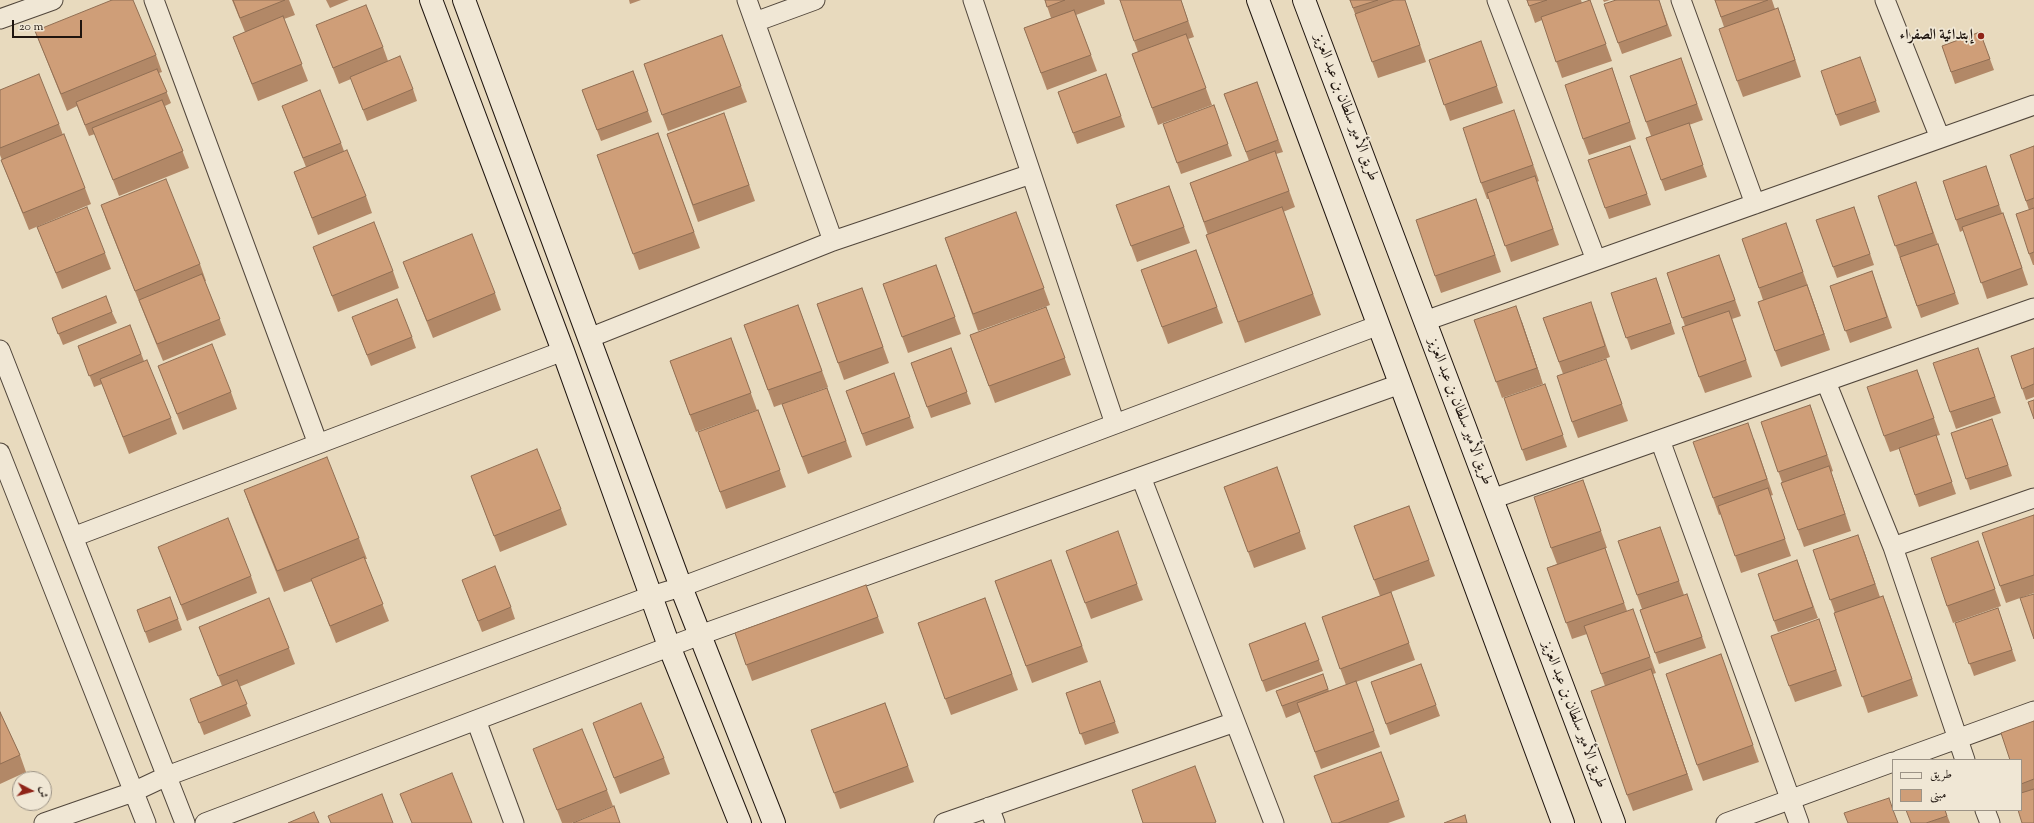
<!DOCTYPE html>
<meta charset="utf-8">
<style>
body{margin:0}
#map{position:relative;width:2034px;height:823px;overflow:hidden;background:#e8dabe;font-family:"Sorts Mill Goudy",Amiri,serif}
canvas{display:block}
.legend{position:absolute;left:1892px;top:759px;width:130px;height:52px;box-sizing:border-box;background:#f0e7d5;border:1px solid #9c9386;margin:0;padding:5px 7px;list-style:none;font-size:12px;color:#1f150f}
.legend li{display:flex;align-items:center;gap:8px;height:20px}
.legend b{width:20px;border:1px solid #9c9386}
.north{position:absolute;left:12px;top:771px;width:40px;height:40px;box-sizing:border-box;background:#f0e7d5;border:1px solid #9c9386;border-radius:50%;rotate:96deg;font-size:11px;font-weight:700;line-height:16px;text-align:center;color:#1f150f}
.north::after{content:'';display:block;margin:auto;width:14px;height:18px;background:#8f2418;clip-path:polygon(50% 0,100% 100%,50% 72%,0 100%)}
.scale{position:absolute;left:12px;top:20px;width:70px;height:18px;box-sizing:border-box;border:2px solid #1f150f;border-top:0;padding-left:5px;font-size:12px;line-height:14px;white-space:nowrap;color:#1f150f;-webkit-text-stroke:3px #f0e7d5;paint-order:stroke}
</style>
<div id="map">
<canvas width="2034" height="823"></canvas>
<ul class="legend">
<li><b style="height:5px;background:#f0e7d5"></b>طريق</li>
<li><b style="height:11px;background:#cf9e78"></b>مبنى</li>
</ul>
<div class="north">ش</div>
<div class="scale">20 m</div>
</div>
<script>
const g = document.querySelector('canvas').getContext('2d');
g.lineJoin = 'round';
const poly = rows => new Path2D(rows.map(r => 'M' + r).join(''));
function strokePath(path, color, width, dash) { g.strokeStyle = color; g.lineWidth = width; g.lineCap = dash ? 'butt' : 'round'; g.setLineDash(dash || []); g.stroke(path); }
function fill(path, color) { g.fillStyle = color; g.fill(path, 'evenodd'); }
function drawText(font, color, halo, rows, align = 'center') {
  g.font = font + ' "Sorts Mill Goudy",Amiri,serif'; g.lineWidth = 3.5; g.setLineDash([]); g.textBaseline = 'middle'; g.strokeStyle = halo; g.fillStyle = color; for (const [text, x, y, turn = 0] of rows) {
    g.save(); g.translate(x, y); g.rotate((+turn || 0) * Math.PI / 180); g.textAlign = isNaN(turn) ? turn : align; if (halo) g.strokeText(text, 0, 0); g.fillText(text, 0, 0); g.restore();
  }
}
const street = poly([
 [154,0,318,444],
 [747,0,833,241],
 [973,0,1115,424],
 [1497,0,1596,260],
 [1681,0,1755,204],
 [1885,0,1940,138],
 [0,19,53,0],
 [755,22,815,0],
 [1425,321,2034,105],
 [589,338,833,241,1031,174],
 [0,350,185,823],
 [1826,382,1893,547,1965,760],
 [1660,440,1799,823],
 [0,453,146,823],
 [1141,477,1274,823],
 [1492,499,2034,308],
 [73,537,563,351],
 [1893,547,2034,498],
 [476,720,514,823],
 [1899,760,2034,711],
 [989,807,995,823],
 [1985,810,1990,823],
 [44,823,133,792,167,776,651,596,681,587,1379,325],
 [205,823,700,635,1400,384],
 [944,823,1235,722],
 [1726,823,1893,762]
]);
const secondary = poly([
 [431,0,563,351,669,646,740,823],
 [464,0,681,587,774,823],
 [1258,0,1563,823],
 [1304,0,1614,823]
]);
strokePath(street, '#51463b', 21);
strokePath(secondary, '#1f150f', 24);
strokePath(street, '#f0e7d5', 19);
strokePath(secondary, '#f0e7d5', 22);
fill(poly([
 [232,0,289,0,295,15,284,19,308,81,258,101,233,37,245,32],
 [326,0,349,0,330,8],
 [629,0,641,0,630,4],
 [1045,0,1104,0,1105,4,1076,15,1097,71,1047,90,1024,28,1051,18],
 [1181,0,1194,37,1188,39,1212,105,1158,125,1132,54,1138,52,1134,41],
 [1350,0,1405,0,1426,62,1378,78],
 [1527,0,1581,0,1582,3,1590,0,1612,61,1562,78,1542,20,1535,23],
 [1603,0,1610,0,1604,2],
 [1659,0,1672,36,1622,54,1604,4],
 [1715,0,1772,0,1775,9,1784,25,1801,77,1743,97,1737,81,1724,27],
 [316,25,383,47,388,61,413,89,417,101,367,121,351,79,339,84],
 [35,31,156,55,162,72,159,73,171,103,165,106,189,168,119,196,95,134,89,136,77,106,67,111],
 [1980,32,1994,70,1955,84,1942,46],
 [722,35,747,102,668,131,644,64],
 [1481,41,1503,103,1450,121,1429,60],
 [1860,57,1880,112,1840,126,1836,115],
 [1681,58,1703,120,1689,125,1707,177,1665,191,1646,138,1651,136,1630,76],
 [1612,68,1636,139,1589,155,1583,139],
 [633,71,652,122,601,141,582,90],
 [1106,74,1125,127,1077,144,1058,92],
 [1257,82,1283,152,1276,154,1295,207,1283,212,1321,315,1245,343,1206,235,1208,235,1190,183,1249,161,1224,94],
 [0,90,59,124,63,135,85,188,91,204,29,230,1,160,2,160,0,155],
 [1214,105,1232,156,1181,174,1163,124],
 [282,106,341,143,344,151,366,196,372,213,318,235,294,172,306,167],
 [1514,110,1539,181,1537,182,1559,245,1511,262,1489,199,1487,199,1481,183],
 [724,113,755,201,698,222,667,134],
 [658,133,700,248,639,270,597,155],
 [1630,146,1651,205,1609,219,1588,160],
 [2034,146,2034,265,2033,265,2029,254,2029,210,2010,155],
 [1986,166,2002,213,2009,229,2028,285,1987,299,1964,230,1960,232,1943,181],
 [1916,182,1959,304,1921,318,1878,196],
 [1169,186,1190,243,1137,262,1116,205],
 [1476,199,1501,272,1441,293,1435,276],
 [101,205,200,264,206,281,205,281,226,335,163,361,107,222],
 [1854,207,1874,265,1837,278,1816,220],
 [1016,212,1050,305,978,331,945,238],
 [37,227,105,253,111,269,62,289],
 [1742,239,1792,240,1830,350,1781,367,1775,351,1763,300],
 [313,247,393,271,399,288,338,312],
 [1196,250,1223,323,1168,344,1141,270],
 [1719,255,1741,316,1732,319,1752,377,1705,393,1699,377,1685,326,1667,273],
 [403,262,495,293,501,310,433,338],
 [936,265,961,334,908,353,883,284],
 [1872,271,1892,328,1850,343,1830,286],
 [1656,278,1675,334,1631,350,1611,293],
 [862,288,889,363,844,380,817,304],
 [798,305,828,387,774,407,744,325],
 [1046,307,1071,375,995,403,970,335],
 [112,312,117,323,63,345,52,318],
 [1595,313,1610,357,1563,374,1543,318],
 [352,317,412,337,416,348,371,366],
 [1474,320,1522,322,1543,384,1502,398],
 [130,325,144,361,171,418,177,434,129,454,102,384,94,387,78,346],
 [731,338,757,410,696,432,670,361],
 [951,348,971,404,931,418,911,363],
 [1978,348,2001,413,1956,429,1950,412],
 [2034,348,2034,397,2026,400,2011,356],
 [1606,359,1628,421,1578,438,1572,422],
 [158,366,231,392,237,409,183,430],
 [1917,370,1940,435,1936,436,1956,494,1919,507,1899,449,1890,452,1884,436],
 [894,373,914,428,866,446,846,391],
 [827,388,852,457,808,474,782,404],
 [1549,395,1567,447,1526,461,1504,398],
 [1810,405,1833,471,1831,472,1851,531,1804,547,1781,483,1782,482,1761,422],
 [758,410,786,487,726,509,698,432],
 [1996,430,2012,476,1970,490,1951,433],
 [1754,439,1773,495,1770,496,1791,556,1741,573,1721,514,1719,515,1713,498],
 [1277,467,1306,549,1254,568,1224,487],
 [471,476,561,509,567,525,500,552],
 [1583,480,1607,548,1605,548,1627,611,1639,626,1656,673,1653,674,1693,790,1633,811,1627,795,1605,686,1587,634,1572,639,1547,568,1557,564,1551,548],
 [244,490,359,538,367,559,365,559,389,621,336,643,312,581,284,592,252,512],
 [1409,506,1435,576,1391,592,1415,660,1356,682,1380,747,1321,769,1300,712,1286,718,1276,691,1323,674,1329,691,1346,685,1322,617,1380,596,1354,526],
 [2034,515,2034,593,2006,603,2000,586],
 [1660,527,1684,595,1691,605,1706,648,1659,664,1640,610,1642,609,1637,595],
 [1978,541,2001,606,1953,623,1947,606],
 [158,547,251,576,257,593,187,621],
 [1813,550,1864,551,1880,597,1883,596,1918,696,1868,713,1835,613],
 [1066,551,1137,584,1143,600,1091,619],
 [1051,560,1088,662,1032,683,995,581],
 [1797,560,1818,618,1778,632,1774,621],
 [462,580,511,607,515,619,482,632],
 [866,585,884,633,752,681,735,633],
 [170,597,182,630,149,643,137,610],
 [985,598,1018,690,951,715,918,623],
 [1998,608,2016,661,1974,676,1955,623],
 [1819,619,1842,686,1795,702,1789,686],
 [1305,623,1323,671,1266,692,1249,644],
 [199,627,289,648,295,664,239,687,251,716,204,735,190,699,222,686],
 [1721,654,1759,762,1703,781,1697,765],
 [1421,664,1440,716,1390,735,1371,682],
 [1100,681,1119,733,1085,745,1066,693],
 [885,703,914,782,840,809,811,730],
 [0,712,20,755,26,772,0,784],
 [2034,721,2034,823,2021,810,2021,760],
 [593,723,664,758,670,774,620,794],
 [533,749,607,790,613,806,572,823,562,823],
 [1399,800,1405,817,1388,823,1332,823],
 [1945,810,1950,823,1911,823]
]), '#b28867');
fill(poly([
 [1476,199,1482,216,1501,272,1495,255],
 [1807,285,1813,301,1830,350,1824,334],
 [1516,306,1522,322,1543,384,1537,368],
 [1829,466,1835,483,1851,531,1845,514],
 [1768,488,1773,505,1791,556,1785,539],
 [1858,535,1864,551,1881,601,1875,584],
 [1883,596,1889,612,1918,696,1912,679],
 [1651,669,1657,686,1693,790,1687,774]
]), '#916f54');
const building = poly([
 [112,0,133,0,156,55,61,94,35,31,112,0],
 [233,0,285,0,240,18,233,0],
 [1045,0,1065,0,1047,7,1045,0],
 [1120,0,1181,0,1188,21,1134,41,1120,0],
 [1350,0,1378,0,1353,8,1350,0],
 [1394,0,1405,0,1420,45,1372,62,1355,14,1394,0],
 [1527,0,1547,0,1529,6,1527,0],
 [1590,0,1606,44,1556,62,1541,17,1590,0],
 [1616,0,1659,0,1667,25,1618,43,1604,4,1616,0],
 [1715,0,1768,0,1721,17,1715,0],
 [366,5,383,47,333,68,316,25,366,5],
 [1778,8,1795,60,1737,81,1719,29,1778,8],
 [1074,10,1091,55,1041,73,1024,28,1074,10],
 [283,16,302,64,252,84,233,37,283,16],
 [1980,32,1990,59,1951,72,1942,46,1980,32],
 [1186,34,1206,88,1152,108,1132,54,1186,34],
 [722,35,741,86,662,115,644,64,722,35],
 [1481,41,1497,86,1444,105,1429,60,1481,41],
 [400,56,413,89,363,110,350,77,400,56],
 [1860,57,1876,101,1836,115,1821,71,1860,57],
 [1681,58,1697,104,1646,122,1630,76,1681,58],
 [1612,68,1630,122,1583,139,1565,85,1612,68],
 [157,69,167,92,85,125,76,102,157,69],
 [633,71,648,111,597,130,582,90,633,71],
 [39,74,59,124,0,148,0,90,39,74],
 [1106,74,1121,116,1073,133,1058,92,1106,74],
 [1257,82,1278,140,1246,152,1224,94,1257,82],
 [320,90,341,143,303,158,282,106,320,90],
 [162,100,183,151,113,180,92,128,162,100],
 [1214,105,1228,144,1177,163,1163,124,1214,105],
 [1514,110,1533,165,1481,183,1463,128,1514,110],
 [724,113,749,185,693,205,667,134,724,113],
 [1689,123,1703,165,1661,180,1646,138,1689,123],
 [658,133,694,232,633,254,597,155,658,133],
 [64,134,85,188,23,213,1,160,64,134],
 [1630,146,1647,194,1605,208,1588,160,1630,146],
 [2034,146,2034,198,2026,201,2010,155,2034,146],
 [347,150,366,196,312,218,294,172,347,150],
 [1275,151,1289,191,1204,222,1190,183,1275,151],
 [1986,166,1999,205,1956,220,1943,181,1986,166],
 [1535,176,1553,229,1505,246,1487,193,1535,176],
 [166,179,200,264,135,291,101,205,166,179],
 [1916,182,1933,233,1895,246,1878,196,1916,182],
 [1169,186,1184,227,1131,246,1116,205,1169,186],
 [1476,199,1495,255,1435,276,1416,220,1476,199],
 [87,207,105,253,56,273,37,227,87,207],
 [1282,207,1313,294,1238,322,1206,235,1282,207],
 [1854,207,1870,254,1833,267,1816,220,1854,207],
 [2034,208,2034,252,2029,254,2016,214,2034,208],
 [1016,212,1044,288,973,314,945,238,1016,212],
 [2003,213,2022,268,1981,283,1962,227,2003,213],
 [374,222,393,271,332,296,313,247,374,222],
 [1786,223,1803,272,1759,288,1742,239,1786,223],
 [472,234,495,293,427,321,403,262,472,234],
 [1938,244,1955,293,1917,306,1900,257,1938,244],
 [1196,250,1217,307,1162,327,1141,270,1196,250],
 [1719,255,1735,300,1682,318,1667,273,1719,255],
 [936,265,955,317,902,337,883,284,936,265],
 [1872,271,1887,317,1845,331,1830,286,1872,271],
 [202,274,220,319,157,344,139,300,202,274],
 [1656,278,1671,323,1626,338,1611,293,1656,278],
 [1807,285,1824,334,1775,351,1758,302,1807,285],
 [862,288,883,347,838,363,817,304,862,288],
 [106,296,112,312,58,334,52,318,106,296],
 [397,299,412,337,367,355,352,317,397,299],
 [1591,302,1605,346,1559,362,1543,318,1591,302],
 [798,305,822,371,768,390,744,325,798,305],
 [1516,306,1537,368,1496,382,1474,320,1516,306],
 [1046,307,1065,358,989,386,970,335,1046,307],
 [1729,311,1746,360,1699,377,1682,327,1729,311],
 [130,325,141,354,89,376,78,346,130,325],
 [731,338,751,393,690,415,670,361,731,338],
 [212,344,231,392,177,414,158,366,212,344],
 [951,348,967,392,927,407,911,363,951,348],
 [1978,348,1995,397,1950,412,1933,363,1978,348],
 [2034,348,2034,384,2022,389,2011,356,2034,348],
 [1606,359,1622,404,1572,422,1557,376,1606,359],
 [147,360,171,418,123,437,100,379,147,360],
 [1917,370,1934,418,1884,436,1867,387,1917,370],
 [894,373,910,417,862,434,846,391,894,373],
 [1545,384,1563,435,1522,450,1504,398,1545,384],
 [827,388,846,441,802,457,782,404,827,388],
 [2034,400,2034,419,2028,402,2034,400],
 [1810,405,1827,455,1778,472,1761,422,1810,405],
 [758,410,780,470,720,492,698,432,758,410],
 [1992,419,2008,465,1966,479,1951,433,1992,419],
 [1748,423,1767,479,1713,498,1693,442,1748,423],
 [1936,435,1952,482,1915,495,1899,448,1936,435],
 [537,449,561,509,494,536,471,476,537,449],
 [327,457,359,538,277,571,244,490,327,457],
 [1829,466,1845,514,1798,530,1781,483,1829,466],
 [1277,467,1300,532,1248,552,1224,487,1277,467],
 [1583,480,1601,531,1551,548,1534,497,1583,480],
 [1768,488,1785,539,1735,556,1718,506,1768,488],
 [1409,506,1429,560,1374,580,1354,526,1409,506],
 [2034,515,2034,575,2000,586,1982,533,2034,515],
 [228,518,251,576,181,605,158,547,228,518],
 [1660,527,1679,581,1637,595,1618,541,1660,527],
 [1118,531,1137,584,1085,603,1066,551,1118,531],
 [1858,535,1875,584,1830,600,1813,550,1858,535],
 [1978,541,1995,589,1947,606,1931,558,1978,541],
 [1605,548,1624,603,1566,623,1547,568,1605,548],
 [364,557,383,604,330,626,311,579,364,557],
 [1051,560,1082,646,1026,666,995,581,1051,560],
 [1797,560,1813,607,1774,621,1758,574,1797,560],
 [495,566,511,607,478,621,462,580,495,566],
 [866,585,878,617,746,665,735,633,866,585],
 [1391,592,1409,643,1340,669,1322,617,1391,592],
 [1687,594,1702,637,1655,653,1640,610,1687,594],
 [2034,594,2034,639,2020,598,2034,594],
 [1883,596,1912,679,1862,697,1834,613,1883,596],
 [170,597,178,619,145,632,137,610,170,597],
 [269,598,289,648,218,676,199,627,269,598],
 [985,598,1012,674,945,699,918,623,985,598],
 [1998,608,2012,650,1969,664,1955,623,1998,608],
 [1633,609,1650,657,1601,674,1584,626,1633,609],
 [1819,619,1836,670,1789,686,1771,636,1819,619],
 [1305,623,1319,660,1262,681,1249,644,1305,623],
 [1721,654,1753,745,1697,765,1666,674,1721,654],
 [1421,664,1436,705,1386,724,1371,682,1421,664],
 [1651,669,1687,774,1627,795,1591,691,1651,669],
 [1323,674,1328,689,1282,706,1276,691,1323,674],
 [237,680,247,704,199,723,190,699,237,680],
 [1100,681,1115,722,1080,734,1066,693,1100,681],
 [1356,681,1374,731,1315,752,1297,703,1356,681],
 [641,703,664,758,614,778,593,723,641,703],
 [885,703,908,766,834,793,811,730,885,703],
 [0,712,20,755,0,764,0,712],
 [2034,721,2034,779,2021,784,2021,760,2010,760,2001,733,2034,721],
 [582,729,607,790,557,810,533,749,582,729],
 [1381,752,1399,800,1338,823,1332,823,1314,776,1381,752],
 [1195,766,1216,822,1214,823,1143,823,1132,790,1195,766],
 [452,773,472,823,412,823,400,794,452,773],
 [2034,789,2034,823,2022,823,2018,810,2021,810,2021,793,2034,789],
 [382,794,393,823,331,823,328,816,382,794],
 [1889,798,1893,810,1898,823,1848,823,1844,813,1889,798],
 [614,806,620,823,573,823,614,806],
 [1906,810,1945,810,1947,816,1926,823,1911,823,1906,810],
 [314,812,319,823,288,823,314,812],
 [1465,815,1467,823,1444,823,1465,815]
]);
fill(building, '#cf9e78');
strokePath(building, '#916f54', 1);
for (const [x, y, r, color] of [
 [1981,36,4,"#8f2418"]
]) { const dot = new Path2D(); dot.arc(x, y, r, 0, 2 * Math.PI); g.fillStyle = color; g.fill(dot); strokePath(dot, '#f0e7d5', 1.5); }
drawText('bold 15px', '#1f150f', '#f0e7d5', [
 ["إبتدائية الصفراء",1973,36]
], 'right');
drawText('15px', '#1f150f', '#f0e7d5', [
 ["طريق الأمير سلطان بن عبد العزيز",1345,108,69],
 ["طريق الأمير سلطان بن عبد العزيز",1459,412,69],
 ["طريق الأمير سلطان بن عبد العزيز",1573,715,69]
]);
</script>
